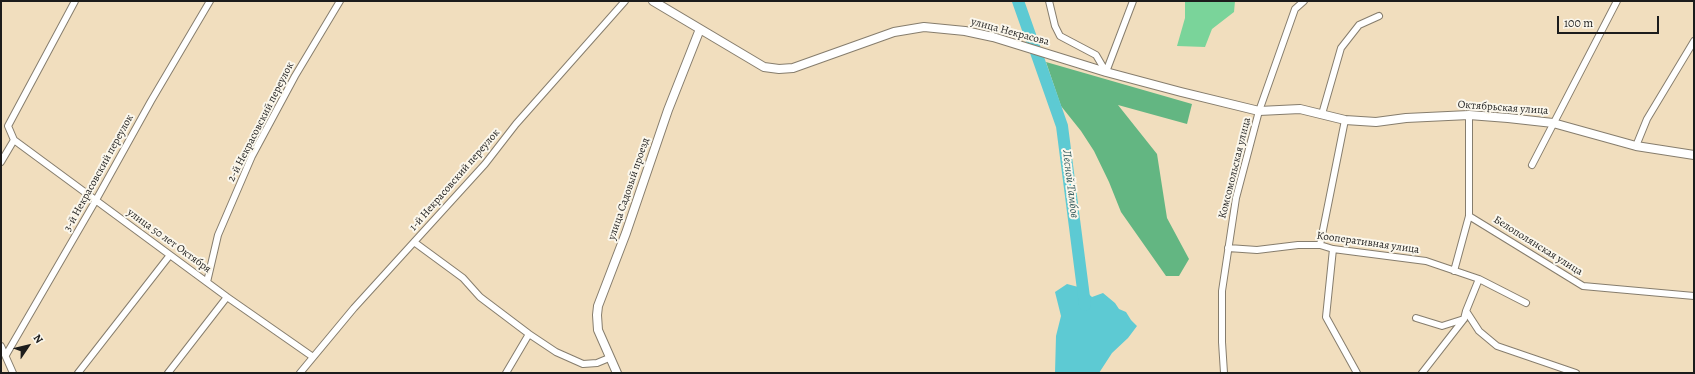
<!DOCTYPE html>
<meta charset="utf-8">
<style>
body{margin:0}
#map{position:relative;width:1695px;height:374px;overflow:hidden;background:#f1debe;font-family:Alegreya,serif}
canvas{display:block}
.frame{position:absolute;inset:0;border:2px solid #1c1c1c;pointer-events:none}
.north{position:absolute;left:8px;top:326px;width:40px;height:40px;-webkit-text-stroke:3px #fbf7ec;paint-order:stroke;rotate:55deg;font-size:11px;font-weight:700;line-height:16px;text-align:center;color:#1c1c1c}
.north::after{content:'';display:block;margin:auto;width:14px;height:18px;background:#1c1c1c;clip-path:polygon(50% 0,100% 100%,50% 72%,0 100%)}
.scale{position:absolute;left:1557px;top:16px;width:102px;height:18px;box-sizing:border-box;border:2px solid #1c1c1c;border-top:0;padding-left:5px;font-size:12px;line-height:14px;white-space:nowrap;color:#1c1c1c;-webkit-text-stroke:3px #fbf7ec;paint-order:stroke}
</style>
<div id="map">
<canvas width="1695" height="374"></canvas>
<div class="frame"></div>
<div class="north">N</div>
<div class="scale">100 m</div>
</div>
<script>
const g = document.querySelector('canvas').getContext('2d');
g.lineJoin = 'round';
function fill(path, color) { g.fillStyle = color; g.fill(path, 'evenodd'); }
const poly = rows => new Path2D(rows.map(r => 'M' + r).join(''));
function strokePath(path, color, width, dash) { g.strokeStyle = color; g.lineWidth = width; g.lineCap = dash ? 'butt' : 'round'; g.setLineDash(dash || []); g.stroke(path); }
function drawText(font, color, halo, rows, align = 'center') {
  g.font = font + ' Alegreya,serif'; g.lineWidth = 4; g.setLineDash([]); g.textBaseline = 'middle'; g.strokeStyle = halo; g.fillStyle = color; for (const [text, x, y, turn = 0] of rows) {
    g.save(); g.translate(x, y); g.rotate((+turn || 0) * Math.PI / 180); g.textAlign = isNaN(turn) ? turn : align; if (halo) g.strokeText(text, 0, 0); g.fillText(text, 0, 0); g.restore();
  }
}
fill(poly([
 [1185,1,1235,1,1234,12,1212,29,1205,47,1177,46,1185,18]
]), '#7ad49a');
fill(poly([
 [1046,62,1192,104,1187,124,1118,105,1157,154,1167,218,1189,259,1179,276,1166,276,1121,212,1109,182,1094,151,1081,131,1061,106]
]), '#63b682');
fill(poly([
 [1067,284,1082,288,1092,297,1103,293,1115,303,1119,309,1126,312,1131,320,1137,326,1128,338,1112,353,1099,373,1055,373,1056,336,1061,316,1055,292]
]), '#5dcad3');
strokePath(poly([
 [1018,1,1062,126,1085,305]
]), '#5dcad3', 12);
const minor = poly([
 [1049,1,1055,26,1060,36,1096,55,1106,72],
 [1106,72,1133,1],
 [1322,114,1341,48,1359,25,1379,16],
 [14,140,227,297,313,357],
 [1636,146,1647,119,1694,41],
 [1,162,14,140,8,126,75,1],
 [1532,165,1617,1],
 [1469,216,1583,286,1694,296],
 [414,242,463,278,480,297,529,334,556,352,583,364,597,363,609,358],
 [1320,245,1345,120],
 [1228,248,1257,250,1298,245,1320,245,1333,249,1426,261,1479,279,1526,303],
 [1333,249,1326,317,1357,373],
 [1454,271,1469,216,1469,115],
 [1479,279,1466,311,1479,331,1497,346,1576,373],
 [207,282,218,235,252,156,295,76,340,1],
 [1416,318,1442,326,1464,319],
 [1,346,13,373],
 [6,355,96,200,151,101,210,1],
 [78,373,170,255],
 [168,373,227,297],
 [300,373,354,308,485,164,516,124,625,1],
 [506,373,529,334],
 [1224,373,1222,342,1222,291,1236,198,1259,111,1295,9,1304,1],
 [1422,373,1464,319,1466,311]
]);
const tertiary = poly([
 [653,1,764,67,779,69,793,68,894,32,924,27,965,31,993,37,1106,72,1181,92,1259,111,1300,109,1345,120,1376,122,1406,118,1469,115,1508,118,1553,123,1636,146,1694,155],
 [617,373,598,330,597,315,598,306,626,233,668,110,700,29]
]);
strokePath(minor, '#867d6d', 8);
strokePath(tertiary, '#867d6d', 10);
strokePath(minor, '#fff', 6);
strokePath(tertiary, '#fff', 8);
drawText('11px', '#1c1c1c', '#fbf7ec', [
 ["улица Некрасова",1010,32,15],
 ["Октябрьская улица",1503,108,4],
 ["2-й Некрасовский переулок",261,122,-63],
 ["Комсомольская улица",1235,168,-76],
 ["3-й Некрасовский переулок",99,173,-61],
 ["1-й Некрасовский переулок",455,180,-49],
 ["улица Садовый проезд",629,189,-71],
 ["улица 50 лет Октября",169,241,36],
 ["Кооперативная улица",1368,243,8],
 ["Белополянская улица",1538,246,32]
]);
drawText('italic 12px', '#33595c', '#fbf7ec', [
 ["Лесной Тамбов",1070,184,83]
]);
</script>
